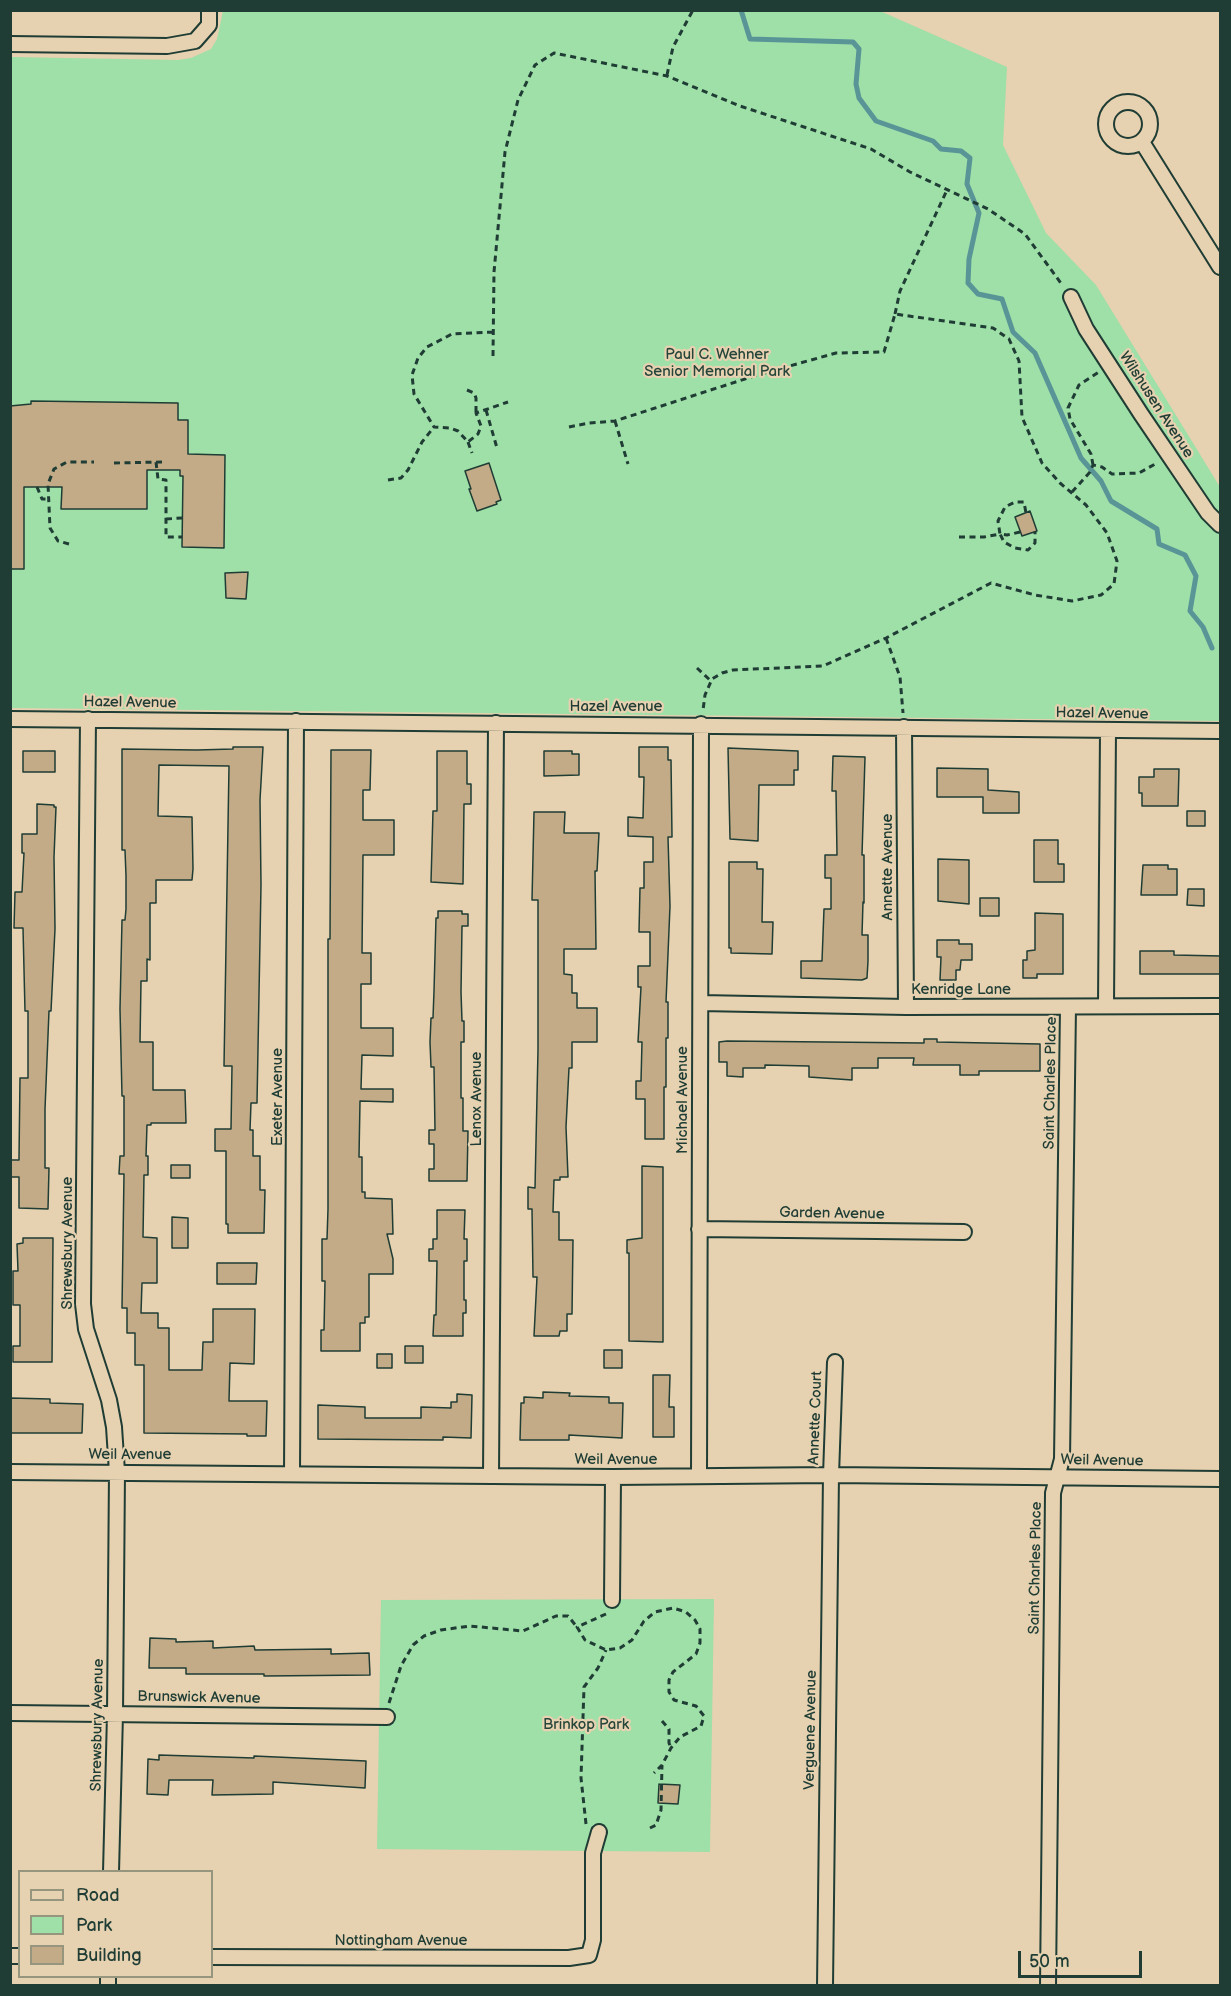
<!DOCTYPE html>
<style>
body{margin:0}
#map{position:relative;width:1231px;height:1996px;overflow:hidden;background:#e6d1b0;font-family:"Balsamiq Sans",sans-serif}
canvas{display:block}
.frame{position:absolute;inset:0;border:12px solid #1f3d34;pointer-events:none}
.legend{position:absolute;left:18px;top:1870px;width:195px;height:108px;box-sizing:border-box;background:#e6d1b0;border:2px solid #96967e;margin:0;padding:8px 10px;list-style:none;font-size:18px;color:#1f3d34}
.legend li{display:flex;align-items:center;gap:12px;height:30px}
.legend b{width:30px;border:2px solid #96967e}
.scale{position:absolute;left:1018px;top:1951px;width:124px;height:27px;box-sizing:border-box;border:3px solid #1f3d34;border-top:0;padding-left:8px;font-size:18px;line-height:21px;white-space:nowrap;color:#1f3d34;-webkit-text-stroke:4px #e6d1b0;paint-order:stroke}
</style>
<div id="map">
<canvas width="1231" height="1996"></canvas>
<div class="frame"></div>
<ul class="legend">
<li><b style="height:8px;background:#e6d1b0"></b>Road</li>
<li><b style="height:16px;background:#9fdfa8"></b>Park</li>
<li><b style="height:16px;background:#c2ab86"></b>Building</li>
</ul>
<div class="scale">50 m</div>
</div>
<script>
const g = document.querySelector('canvas').getContext('2d');
g.lineJoin = 'round';
function fill(path, color) { g.fillStyle = color; g.fill(path, 'evenodd'); }
const poly = rows => new Path2D(rows.map(r => 'M' + r).join(''));
function strokePath(path, color, width, dash) { g.strokeStyle = color; g.lineWidth = width; g.lineCap = dash ? 'butt' : 'round'; g.setLineDash(dash || []); g.stroke(path); }
function drawText(font, color, halo, rows, align = 'center') {
  g.font = font + ' "Balsamiq Sans",sans-serif'; g.lineWidth = 4.5; g.setLineDash([]); g.textBaseline = 'middle'; g.strokeStyle = halo; g.fillStyle = color; for (const [text, x, y, turn = 0] of rows) {
    g.save(); g.translate(x, y); g.rotate((+turn || 0) * Math.PI / 180); g.textAlign = isNaN(turn) ? turn : align; if (halo) g.strokeText(text, 0, 0); g.fillText(text, 0, 0); g.restore();
  }
}
fill(poly([
 [223,11,880,11,1007,67,1003,145,1046,233,1096,285,1220,487,1220,721,11,708,11,57,178,60,191,58,211,49,217,39],
 [714,1599,710,1852,377,1849,381,1600]
]), '#9fdfa8');
strokePath(poly([
 [741,10,750,39,853,42,859,49,856,84,859,98,876,121,933,141,941,149,961,151,970,158,967,184,979,213,969,259,968,283,978,294,1002,299,1013,332,1035,353,1081,458,1101,481,1111,501,1157,529,1159,544,1185,555,1196,576,1190,611,1203,627,1212,648]
]), '#599597', 5);
const building = poly([
 [31,401,178,403,178,420,188,420,188,454,225,455,224,548,182,547,183,476,180,476,180,470,147,470,147,509,61,509,62,487,24,487,24,569,10,569,10,406,31,404,31,401],
 [489,463,501,500,496,502,497,504,477,511,469,489,471,489,465,471,489,463],
 [1030,511,1037,531,1022,536,1015,517,1030,511],
 [248,572,246,599,226,598,225,573,248,572],
 [233,747,263,747,260,800,261,885,257,1103,251,1103,250,1130,253,1130,253,1156,260,1156,260,1190,265,1190,264,1233,228,1233,228,1224,226,1224,226,1151,215,1151,215,1129,231,1129,232,1066,224,1066,229,766,159,765,158,816,192,817,193,869,192,880,156,880,156,903,150,903,150,960,147,959,147,981,141,981,140,1042,153,1042,153,1090,185,1090,186,1123,151,1123,151,1125,147,1125,146,1156,148,1156,148,1175,144,1175,143,1237,157,1238,157,1283,142,1283,141,1313,158,1313,158,1328,169,1328,169,1370,202,1370,203,1342,213,1342,213,1309,255,1309,254,1364,230,1363,229,1401,267,1401,266,1436,247,1436,247,1434,144,1433,144,1365,135,1365,135,1333,127,1333,127,1308,122,1308,124,1174,119,1174,120,1156,124,1156,124,1096,122,1096,120,1009,122,920,125,920,126,909,126,876,125,850,122,850,122,749,197,750,233,749,233,747],
 [639,747,668,747,668,760,671,760,672,837,668,837,670,906,666,1002,668,1002,668,1038,666,1038,666,1087,664,1087,664,1139,645,1139,645,1099,636,1099,636,1081,641,1081,642,1042,638,1042,641,987,638,987,638,966,650,966,650,932,639,932,640,888,644,888,644,862,653,862,653,837,628,836,628,817,643,818,644,777,639,777,639,747],
 [728,748,798,751,798,770,794,770,794,785,759,785,758,841,730,839,728,748],
 [331,750,371,750,370,790,363,790,363,820,394,820,394,855,363,855,362,953,371,953,371,984,361,984,361,1028,393,1028,393,1056,362,1055,361,1089,393,1089,393,1102,360,1101,359,1157,362,1157,362,1192,365,1192,365,1198,392,1199,393,1234,387,1234,393,1259,393,1274,369,1274,369,1317,365,1317,365,1323,360,1323,360,1351,321,1351,321,1330,324,1330,325,1281,322,1281,322,1239,327,1239,328,1209,328,939,330,939,331,750],
 [23,751,55,751,55,772,23,772,23,751],
 [437,751,467,751,467,784,471,784,471,804,464,804,463,884,431,882,433,811,437,811,437,751],
 [544,751,572,751,572,754,579,754,579,775,544,776,544,751],
 [833,756,865,757,862,855,864,855,864,903,863,902,862,935,868,935,868,961,867,978,862,980,801,978,801,961,822,961,824,909,831,909,831,878,825,878,825,855,837,855,836,791,832,791,833,756],
 [937,768,988,769,988,790,1019,792,1019,813,983,813,983,797,937,797,937,768],
 [1154,769,1179,769,1178,806,1142,806,1142,793,1139,793,1139,777,1154,777,1154,769],
 [37,804,54,805,54,807,56,807,54,857,55,929,51,1011,49,1011,45,1109,45,1168,49,1168,48,1209,19,1208,19,1177,10,1177,10,1160,19,1160,19,1158,20,1078,28,1078,28,1011,25,1011,23,928,14,928,15,892,22,892,24,853,22,853,22,834,37,834,37,804],
 [1187,811,1205,811,1205,826,1187,826,1187,811],
 [534,812,565,812,564,833,599,833,597,871,595,871,596,949,564,949,564,974,572,975,572,993,577,993,577,1008,597,1008,597,1042,572,1042,572,1068,569,1068,566,1127,568,1177,560,1177,560,1180,554,1180,553,1212,559,1212,559,1240,573,1240,572,1314,567,1314,567,1331,560,1331,559,1336,534,1336,537,1277,533,1277,532,1209,528,1209,528,1187,535,1188,538,1050,538,900,532,900,534,812],
 [1034,840,1058,840,1058,864,1064,864,1064,882,1034,882,1034,840],
 [938,859,969,860,969,904,938,901,938,859],
 [729,862,757,862,757,869,763,869,762,922,773,922,772,954,731,953,731,948,729,948,729,862],
 [1143,865,1168,865,1168,869,1177,869,1177,895,1141,895,1143,865],
 [1188,889,1204,889,1204,906,1187,905,1188,889],
 [980,898,999,898,999,916,980,916,980,898],
 [438,911,462,911,462,914,468,914,468,926,462,926,461,992,462,1021,464,1021,464,1042,461,1042,461,1098,463,1098,463,1131,468,1131,467,1181,429,1181,429,1169,434,1169,434,1144,429,1144,429,1130,435,1130,434,1067,431,1067,430,1042,431,1018,433,1018,434,991,436,918,438,918,438,911],
 [1035,913,1063,914,1063,974,1037,974,1037,978,1023,978,1023,960,1027,960,1027,951,1035,950,1035,913],
 [937,940,959,940,959,944,972,944,972,960,961,960,960,970,956,970,956,980,940,980,941,957,937,957,937,940],
 [1140,951,1174,951,1174,955,1221,956,1221,974,1140,974,1140,951],
 [924,1039,937,1039,937,1042,1040,1044,1040,1071,979,1071,979,1075,960,1075,960,1065,913,1065,914,1058,878,1058,878,1068,852,1068,852,1080,809,1077,809,1066,765,1065,765,1068,743,1068,743,1077,727,1076,727,1062,719,1062,719,1042,727,1041,924,1043,924,1039],
 [171,1165,190,1165,190,1178,171,1178,171,1165],
 [642,1166,663,1167,663,1342,629,1341,629,1253,627,1253,627,1240,642,1238,642,1166],
 [437,1210,465,1210,464,1239,467,1239,467,1261,464,1261,464,1300,466,1300,466,1313,463,1313,463,1336,433,1336,434,1315,436,1315,437,1261,429,1261,429,1249,433,1249,433,1239,437,1239,437,1210],
 [172,1217,188,1218,188,1248,172,1248,172,1217],
 [23,1238,53,1238,52,1362,13,1362,13,1346,20,1346,20,1305,13,1305,13,1271,18,1271,17,1244,23,1243,23,1238],
 [217,1263,257,1263,256,1284,217,1284,217,1263],
 [405,1346,423,1346,423,1363,405,1363,405,1346],
 [604,1350,622,1350,622,1368,604,1368,604,1350],
 [377,1354,392,1354,392,1368,377,1368,377,1354],
 [653,1375,670,1375,669,1407,674,1407,674,1437,653,1437,653,1375],
 [543,1392,570,1393,569,1396,609,1397,609,1403,623,1403,622,1438,569,1435,569,1440,520,1440,521,1403,524,1403,524,1397,543,1398,543,1392],
 [457,1394,472,1395,471,1438,443,1437,443,1440,318,1439,318,1405,365,1407,365,1418,421,1418,421,1407,451,1408,451,1402,457,1402,457,1394],
 [10,1398,50,1399,50,1403,83,1404,82,1433,10,1433,10,1398],
 [150,1638,176,1639,176,1642,213,1641,213,1648,254,1646,255,1650,331,1649,331,1654,369,1653,370,1675,264,1676,264,1674,186,1674,186,1668,149,1668,150,1638],
 [159,1755,254,1758,254,1756,366,1761,365,1788,273,1782,273,1794,212,1795,213,1780,169,1780,168,1795,147,1794,148,1759,159,1760,159,1755],
 [659,1784,680,1785,678,1804,658,1803,659,1784]
]);
fill(building, '#c2ab86');
strokePath(building, '#1f3d34', 1.5);
const minor = poly([
 [10,44,167,46,195,41,209,25,209,10],
 '1106 124a22 22 0 1 1 44 0a22 22 0 1 1-44 0Z',
 [1142,142,1220,267],
 [1071,297,1086,329,1141,414,1208,513,1220,525],
 [10,719,1220,731],
 [88,719,83,1304,86,1329,109,1400,114,1427,117,1472,115,1714,111,1872],
 [904,727,906,1007],
 [701,1003,906,1007,1220,1006],
 [1106,1005,1108,731],
 [699,1229,964,1232],
 [10,1472,613,1477,831,1475,1220,1479],
 [292,1473,296,721],
 [491,1475,496,723],
 [699,1476,701,724],
 [612,1600,613,1477],
 [10,1713,387,1717],
 [10,1956,20,1956],
 [212,1957,569,1958,589,1955,593,1940,593,1853,599,1832],
 [108,1986,108,1976],
 [825,1986,831,1475,835,1362],
 [1048,1986,1053,1493,1062,1459,1068,1007]
]);
strokePath(minor, '#1f3d34', 18);
strokePath(poly([
 [667,75,673,47,693,10],
 [895,314,900,291,947,190],
 [493,332,452,334,427,347,418,358,412,375,414,394,434,427,450,428,458,431,468,442,478,434,481,426,476,413,508,402],
 [493,356,494,272,505,152,518,100,535,65,554,53,667,76,740,106,871,149,910,172,988,209,1025,234,1063,286],
 [467,390,474,393,476,398,476,413],
 [486,410,497,448],
 [615,421,628,464],
 [569,427,589,423,615,421,754,376,836,353,884,352,895,314,993,328,1009,339,1019,361,1022,417,1042,463,1060,483,1086,505,1107,533,1117,561,1114,584,1101,595,1072,601,1035,595,991,583,886,638,823,666,733,670,722,673,712,679,705,695,703,710],
 [468,442,472,453],
 [156,462,158,479,166,480,166,537,182,537],
 [114,463,162,462],
 [1093,465,1091,454,1070,419,1068,408,1079,385,1099,372],
 [388,480,401,478,408,470,422,442,434,427],
 [37,487,42,499,49,499],
 [1072,492,1090,472,1093,465,1102,467,1112,474,1139,473,1157,463],
 [166,519,182,518],
 [1020,532,1007,535,1000,534,998,521,1005,507,1015,502,1024,502,1026,513],
 [959,537,984,537,1000,534,1004,542,1015,548,1028,550,1035,543,1035,532],
 [69,544,58,541,50,528,48,484,54,469,67,462,94,462],
 [886,638,900,677,903,713],
 [697,668,711,681],
 [606,1614,577,1627,585,1640,606,1650,620,1648,632,1640,644,1621,655,1612,673,1608,686,1612,695,1620,700,1629,700,1643,696,1654,673,1672,669,1680,669,1692,674,1700,696,1706,704,1716,701,1726,680,1737,671,1748,662,1765,654,1773],
 [389,1703,401,1666,413,1645,424,1636,441,1630,470,1626,523,1631,556,1616,568,1616,577,1627],
 [662,1721,669,1729,669,1743,671,1748],
 [586,1824,581,1778,584,1687,598,1668,606,1650],
 [650,1828,656,1825,661,1810,662,1765]
]), '#1f3d34', 3, [6, 4.5]);
strokePath(minor, '#e6d1b0', 14);
drawText('15px', '#25453a', '#e6d1b0', [
 ["Paul C. Wehner",717,355],
 ["Senior Memorial Park",717,372],
 ["Brinkop Park",586,1725]
]);
drawText('15px', '#1f3d34', '#e6d1b0', [
 ["Wilshusen Avenue",1156,405,57],
 ["Hazel Avenue",130,703,1],
 ["Hazel Avenue",616,707],
 ["Hazel Avenue",1102,714,1],
 ["Annette Avenue",888,867,-90],
 ["Kenridge Lane",961,990],
 ["Saint Charles Place",1051,1083,-89],
 ["Exeter Avenue",278,1097,-90],
 ["Lenox Avenue",477,1099,-90],
 ["Michael Avenue",683,1100,-90],
 ["Garden Avenue",832,1214,1],
 ["Shrewsbury Avenue",68,1243,-90],
 ["Annette Court",816,1418,-88],
 ["Weil Avenue",130,1455],
 ["Weil Avenue",616,1460],
 ["Weil Avenue",1102,1461,1],
 ["Saint Charles Place",1036,1568,-89],
 ["Brunswick Avenue",199,1698,1],
 ["Shrewsbury Avenue",98,1725,-89],
 ["Verguene Avenue",811,1730,-89],
 ["Nottingham Avenue",401,1941]
]);
</script>
